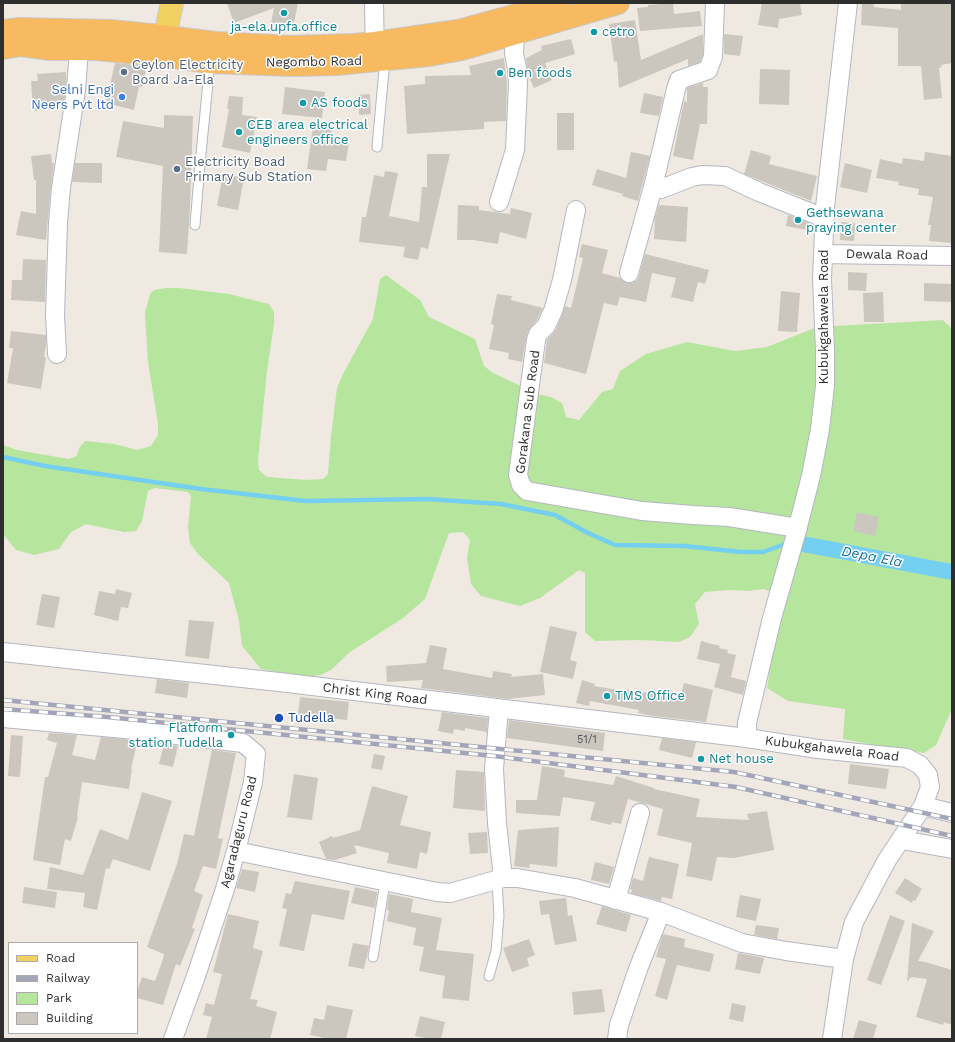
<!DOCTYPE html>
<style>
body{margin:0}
#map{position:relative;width:955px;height:1042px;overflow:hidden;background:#efe9e1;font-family:"Work Sans",sans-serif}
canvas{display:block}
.frame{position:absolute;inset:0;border:4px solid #2e2e2e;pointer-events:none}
.legend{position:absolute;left:8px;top:942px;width:130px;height:92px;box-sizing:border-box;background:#fff;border:1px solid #ababab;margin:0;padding:5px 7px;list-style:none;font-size:12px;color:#2e2e2e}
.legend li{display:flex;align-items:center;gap:8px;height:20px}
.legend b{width:20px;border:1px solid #ababab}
</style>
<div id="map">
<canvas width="955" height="1042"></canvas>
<div class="frame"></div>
<ul class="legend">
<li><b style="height:5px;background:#f2d163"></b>Road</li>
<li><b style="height:5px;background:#a3a6b8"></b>Railway</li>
<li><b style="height:11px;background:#b6e59e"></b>Park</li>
<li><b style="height:11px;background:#cbc7bf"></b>Building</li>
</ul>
</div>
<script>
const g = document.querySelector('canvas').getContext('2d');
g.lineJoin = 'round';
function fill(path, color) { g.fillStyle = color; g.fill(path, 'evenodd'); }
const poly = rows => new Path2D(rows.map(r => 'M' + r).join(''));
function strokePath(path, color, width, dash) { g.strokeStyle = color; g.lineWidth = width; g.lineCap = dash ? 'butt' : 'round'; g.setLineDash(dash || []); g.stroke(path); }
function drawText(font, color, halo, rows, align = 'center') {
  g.font = font + ' "Work Sans",sans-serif'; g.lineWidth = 3; g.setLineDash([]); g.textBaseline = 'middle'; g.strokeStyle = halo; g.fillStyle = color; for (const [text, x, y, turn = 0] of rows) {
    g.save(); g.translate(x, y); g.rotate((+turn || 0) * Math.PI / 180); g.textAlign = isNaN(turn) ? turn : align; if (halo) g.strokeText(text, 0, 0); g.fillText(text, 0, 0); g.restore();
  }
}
fill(poly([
 [386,275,420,300,429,317,475,339,484,366,493,373,538,394,551,397,562,403,566,417,579,420,602,392,613,389,620,371,646,354,687,342,735,351,767,347,817,327,943,320,952,329,952,709,936,745,924,753,885,747,843,739,845,709,788,701,767,688,771,662,786,598,764,589,748,591,729,590,705,592,695,604,699,624,690,637,679,642,641,640,595,641,585,632,585,573,579,570,540,598,520,606,481,596,471,584,467,558,470,540,463,532,449,533,425,599,403,618,350,652,331,670,320,675,307,677,261,669,242,646,239,621,229,583,198,554,190,543,188,527,191,496,188,492,155,488,148,491,142,521,136,531,124,532,86,524,71,532,59,549,34,555,16,550,3,534,3,445,17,450,69,459,77,456,79,448,85,441,114,444,137,450,151,446,158,435,158,424,148,362,145,313,150,294,154,290,166,288,179,288,229,294,269,304,274,312,274,324,267,371,258,460,259,470,267,477,306,480,323,479,328,474,331,436,337,388,343,374,373,319,380,279]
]), '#b6e59e');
strokePath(poly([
 [3,457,45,466,201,489,306,501,427,499,501,504,555,515,588,533,615,545,684,546,741,552,763,552,788,543]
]), '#75cff0', 4.5);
strokePath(poly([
 [792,542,952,572]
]), '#75cff0', 16);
fill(poly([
 [227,3,298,3,293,28,271,23,274,8,234,23],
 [673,3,674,14,700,11,702,26,640,31,637,8,648,7,648,5],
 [762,3,800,3,802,15,779,19,778,28,758,25],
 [862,3,874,3,874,7,901,10,901,3,952,3,952,63,941,65,942,67,939,68,942,98,924,100,921,66,898,66,898,28,861,25],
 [635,20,641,60,703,34,703,55,700,62,688,66,688,59,619,88,617,61,614,62,609,24],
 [724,34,743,36,740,56,724,54],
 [571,39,575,54,545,63,552,80,534,88,530,79,528,79,526,58,542,50,541,46],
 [504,58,507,84,506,121,484,122,484,129,407,134,404,86,425,84,425,76,471,75,469,66],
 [115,63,147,66,142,87,139,86,134,110,106,103],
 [760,69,790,70,789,105,759,104],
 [66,72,66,89,63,108,33,111,31,81,38,81,37,74],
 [703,83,703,87,708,87,707,124,700,124,693,160,673,156,684,101,687,102,687,88],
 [285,87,325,92,322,118,282,114],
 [644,93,663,97,659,116,640,113],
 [370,94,371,114,359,115,358,95],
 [229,96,243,97,242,115,257,117,250,153,222,147,229,109,227,109],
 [557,113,574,113,574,150,557,150],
 [164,115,193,116,190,207,187,254,159,252,163,166,116,157,123,121,164,128],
 [313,126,332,128,331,139,349,142,346,161,328,159,326,171,307,169],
 [751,150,771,156,769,164,817,176,811,201,744,174],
 [631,152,650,156,638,201,622,196,623,194,592,185,597,169,626,178],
 [925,152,952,156,952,243,929,241,931,225,928,225,933,197,918,195,919,189,898,185,899,182,876,178,880,159,902,164,903,158,924,161],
 [51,154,52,163,54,163,51,187,46,240,16,235,21,211,36,214,36,180,34,180,31,156],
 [427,154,450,154,428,249,421,247,418,260,403,257,405,247,359,242,362,217,366,217,374,175,384,177,385,171,398,173,389,216,419,222,422,187,427,187],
 [75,163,102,163,102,183,72,182],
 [845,163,872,170,867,193,840,187],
 [223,174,244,178,238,210,217,206],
 [458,205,479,206,479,210,510,214,511,208,532,213,526,239,500,232,498,244,473,240,457,240],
 [659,205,688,207,686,242,654,239,655,217],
 [788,215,809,223,807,230,786,226],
 [841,222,855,223,854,241,840,240],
 [582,244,608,250,602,273,620,278,627,283,632,283,637,280,639,276,645,254,709,270,705,284,698,282,693,302,671,297,676,278,652,273,646,302,620,297,617,306,604,303,586,374,544,363,547,340,556,330,565,306,571,308,583,258,579,257],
 [23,259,46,260,45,302,11,300,12,280,22,280],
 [848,272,867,273,866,291,848,290],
 [924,283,952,284,952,302,924,301],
 [781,291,800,293,797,332,778,331],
 [883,292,884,322,864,322,863,293],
 [497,294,512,296,511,300,543,308,537,320,528,331,526,339,522,362,508,359,509,353,489,349,494,325,491,324],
 [11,331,46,335,46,345,44,357,46,357,41,389,7,383,13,348,9,348],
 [857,512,879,517,875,536,853,531],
 [116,589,132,593,128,608,121,607,118,621,94,615,99,591,115,594],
 [42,594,60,597,54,628,36,625],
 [189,620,214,622,209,659,185,656],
 [550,626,577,632,570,660,577,662,573,679,540,672],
 [701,641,720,646,719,648,728,650,727,653,736,655,731,677,746,681,743,695,714,687,720,664,697,659],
 [430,645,447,648,443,669,492,678,493,671,512,674,511,677,543,674,545,695,508,699,421,688,423,680,387,682,386,666,426,663],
 [157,679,189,683,187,698,155,693],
 [582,680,595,684,594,686,624,691,624,689,680,698,684,683,713,690,706,722,653,716,638,713,639,710,590,701,589,706,576,703],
 [300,697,349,702,347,720,298,715],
 [442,712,488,718,487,732,465,728,465,731,454,729,453,734,438,731],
 [509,720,605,733,603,751,507,738],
 [49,733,77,735,72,755,95,760,101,737,124,739,137,742,131,769,132,769,129,789,82,782,77,817,78,817,71,841,65,839,60,865,33,860,45,777,48,777,57,743,47,740],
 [11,735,23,736,20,777,8,776],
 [662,738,696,742,692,758,659,750],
 [164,744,178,746,173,767,159,764],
 [212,750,236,753,218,838,223,839,216,869,203,866,194,891,203,895,192,928,195,929,180,966,176,964,163,1005,137,998,137,992,142,977,155,981,163,959,164,954,147,947,177,864,184,834,194,836],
 [374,754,385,756,382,770,371,768],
 [850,764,889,769,886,789,848,784],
 [542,766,565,770,564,777,613,785,616,776,654,788,654,789,700,799,696,817,749,820,747,814,767,811,774,850,734,858,717,857,712,881,686,876,692,843,657,835,663,809,628,799,621,824,612,822,611,825,590,820,595,802,563,797,560,816,516,813,516,800,537,800],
 [456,770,484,772,485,811,453,808],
 [294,774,318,778,312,820,287,817],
 [372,786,408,796,400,825,431,832,427,854,420,852,417,869,387,863,389,853,354,845,357,853,335,860,326,859,319,842,332,836,333,838,360,830],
 [142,792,172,801,150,871,113,859,109,869,106,868,97,910,83,907,85,893,47,889,50,867,83,875,100,829,128,840],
 [559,827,557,867,530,864,529,868,514,866,518,830],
 [487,832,488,853,470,854,468,833],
 [649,857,679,864,672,899,662,897,661,901,631,893,632,890,630,889,633,878,643,881],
 [595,862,614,867,609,884,591,880],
 [242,869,259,872,255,892,236,888],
 [905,878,922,889,915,901,913,900,912,903,895,893],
 [295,881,350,891,344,920,312,914,304,951,279,946,287,909,282,908,286,893,291,894],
 [24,887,57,892,55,908,22,903],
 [355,887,377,892,375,908,351,903],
 [389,894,413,899,411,912,442,918,436,950,474,954,469,1001,442,998,445,976,419,971,424,947,413,945,416,928,387,921,389,911,387,910],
 [740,895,761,899,756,921,736,917],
 [566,898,568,916,572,915,577,941,555,945,549,914,541,915,539,901],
 [602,906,631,915,626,932,596,924],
 [228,914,259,921,253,948,263,951,250,999,258,1000,256,1006,277,1012,270,1039,206,1039,212,1017,203,1015,206,1003,214,1005,222,974,213,972],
 [890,915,905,921,881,985,867,980],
 [912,923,934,931,918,961,925,962,952,970,952,1025,944,1022,943,1025,916,1017,927,979,911,977,907,982],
 [756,925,779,928,777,939,754,935],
 [663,934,685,939,684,947,714,954,710,972,677,965,667,1000,655,996,666,959,656,957,659,946],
 [529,939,535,955,527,958,529,966,512,972,503,948],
 [353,943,369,946,364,969,348,966],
 [738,953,764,958,760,974,735,969],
 [602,989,605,1012,574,1015,572,992],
 [732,1003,746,1006,743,1022,729,1019],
 [327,1005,353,1010,346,1039,329,1039,310,1035,314,1018,324,1020],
 [420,1016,445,1022,441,1039,429,1039,415,1036],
 [859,1020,877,1025,873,1039,853,1039]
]), '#cbc7bf');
const service = poly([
 [377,147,385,59],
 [195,225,200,164,210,62],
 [373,957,385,882],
 [489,976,496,951,499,916,497,880]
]);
const minor = poly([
 [374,3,375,56],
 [653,187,661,189,692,177,702,175,725,176,759,192,824,218],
 [499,202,515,150,518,84,517,69,514,53,515,34],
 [576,210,562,280,553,311,546,326,538,334,536,340,518,475,521,485,527,491,642,511,693,515,729,517,798,528],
 [823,254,952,256],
 [629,273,653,187,676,89,679,80,708,70,713,57,715,3],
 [57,354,55,315,58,223,61,188,76,90,79,49],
 [3,652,279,682,747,738],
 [499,708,494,769,497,823,503,878],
 [3,718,125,729,243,743,256,754,253,782,236,851,225,889,196,976,173,1039],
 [923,806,952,813],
 [902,840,952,849],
 [236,851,437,892,450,893,503,878,517,878,575,888,661,912,742,943,786,951,844,959],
 [616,900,640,813],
 [617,1039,619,1025,638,969,661,912],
 [832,1039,844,959,854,922,887,860,923,806,930,787,928,775,920,765,907,758,818,749,747,738,747,723,772,618,796,534,811,476,820,429,825,386,825,350,822,279,825,207,848,3]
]);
const primary = poly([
 [161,54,172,3]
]);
const trunk = poly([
 [3,31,20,29,110,31,151,35,216,43,293,47,354,45,375,43,458,31,561,3],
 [3,48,21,45,50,49,96,49,160,55,210,62,293,65,336,64,429,55,462,49,618,3]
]);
strokePath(service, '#b4b7c1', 11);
strokePath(minor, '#b4b7c1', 20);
strokePath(primary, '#c9c9c9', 24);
strokePath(trunk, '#c9c9c9', 24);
strokePath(service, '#fff', 9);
strokePath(minor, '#fff', 18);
strokePath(primary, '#f2d163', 22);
strokePath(trunk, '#f8ba60', 22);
const rail = poly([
 [3,700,734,772,952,819],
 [3,709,107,717,494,756,736,787,952,836]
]);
strokePath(rail, '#a3a6b8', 4.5);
strokePath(rail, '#fff', 3, [9]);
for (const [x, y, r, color] of [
 [284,13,4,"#0f9aa8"],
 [594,32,4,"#0f9aa8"],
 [124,72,4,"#5c6f8a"],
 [500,73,4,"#0f9aa8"],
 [122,97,4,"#3f7fe0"],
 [303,103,4,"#0f9aa8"],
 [239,132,4,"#0f9aa8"],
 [177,169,4,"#5c6f8a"],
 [798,220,4,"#0f9aa8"],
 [607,696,4,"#0f9aa8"],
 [279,718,5,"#1a4fb4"],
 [231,735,4,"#0f9aa8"],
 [701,759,4,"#0f9aa8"]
]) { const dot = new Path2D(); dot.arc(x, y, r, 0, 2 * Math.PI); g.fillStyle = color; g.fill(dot); strokePath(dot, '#fff', 1.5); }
drawText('11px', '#555452', null, [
 ["51/1",587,740]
]);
drawText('13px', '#0d838f', '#fff', [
 ["ja-ela.upfa.office",284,27,"center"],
 ["cetro",602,32],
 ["Ben foods",508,73],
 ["AS foods",311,103],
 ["CEB area electrical",247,125],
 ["engineers office",247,140],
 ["Gethsewana",806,213],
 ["praying center",806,228],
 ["TMS Office",615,696],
 ["Flatform",223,728,"right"],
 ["station Tudella",223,743,"right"],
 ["Net house",709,759]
], 'left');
drawText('13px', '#2e2e2e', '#fff', [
 ["Negombo Road",314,62,-1],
 ["Dewala Road",887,255,1],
 ["Kubukgahawela Road",824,317,-90],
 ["Gorakana Sub Road",528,412,-83],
 ["Christ King Road",375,694,7],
 ["Kubukgahawela Road",832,749,7],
 ["Agaradaguru Road",239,832,-76]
]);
drawText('13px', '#4e5e75', '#fff', [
 ["Ceylon Electricity",132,65],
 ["Board Ja-Ela",132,80],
 ["Electricity Boad",185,162],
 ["Primary Sub Station",185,177]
], 'left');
drawText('13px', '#366cbe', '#fff', [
 ["Selni Engi",114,90],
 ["Neers Pvt ltd",114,105]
], 'right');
drawText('13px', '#164399', '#fff', [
 ["Tudella",288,718]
], 'left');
drawText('italic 14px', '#0d6fa3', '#fff', [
 ["Depa Ela",872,557,11]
]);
</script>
